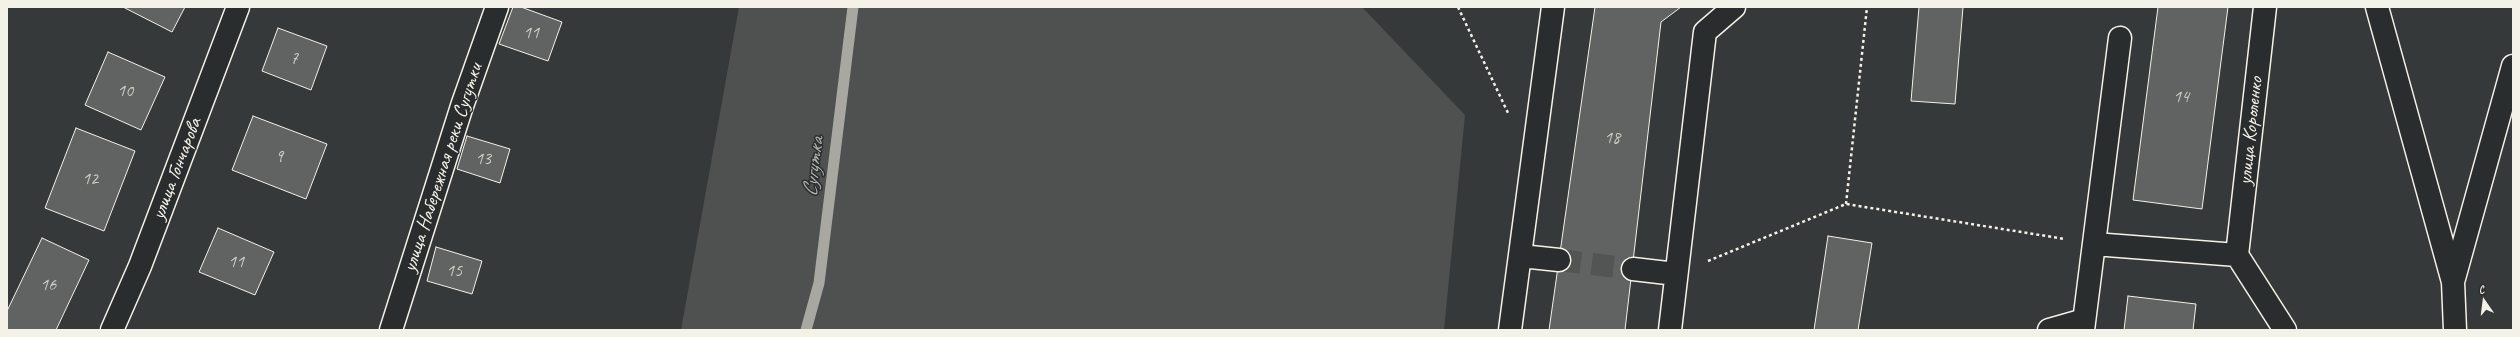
<!DOCTYPE html>
<meta charset="utf-8">
<style>
body{margin:0}
#map{position:relative;width:2520px;height:337px;overflow:hidden;background:#363939;font-family:Caveat,sans-serif}
canvas{display:block}
.frame{position:absolute;inset:0;border:8px solid #f4f1e8;pointer-events:none}
.north{position:absolute;left:2464px;top:281px;width:40px;height:40px;-webkit-text-stroke:3px #2a2d2e;paint-order:stroke;rotate:346deg;font-size:11px;font-weight:700;line-height:16px;text-align:center;color:#f4f1e8}
.north::after{content:'';display:block;margin:auto;width:14px;height:18px;background:#f4f1e8;clip-path:polygon(50% 0,100% 100%,50% 72%,0 100%)}
</style>
<div id="map">
<canvas width="2520" height="337"></canvas>
<div class="frame"></div>
<div class="north">С</div>
</div>
<script>
const g = document.querySelector('canvas').getContext('2d');
g.lineJoin = 'round';
function fill(path, color) { g.fillStyle = color; g.fill(path, 'evenodd'); }
const poly = rows => new Path2D(rows.map(r => 'M' + r).join(''));
function strokePath(path, color, width, dash) { g.strokeStyle = color; g.lineWidth = width; g.lineCap = dash ? 'butt' : 'round'; g.setLineDash(dash || []); g.stroke(path); }
function drawText(font, color, halo, rows, align = 'center') {
  g.font = font + ' Caveat,sans-serif'; g.lineWidth = 3; g.setLineDash([]); g.textBaseline = 'middle'; g.strokeStyle = halo; g.fillStyle = color; for (const [text, x, y, turn = 0] of rows) {
    g.save(); g.translate(x, y); g.rotate((+turn || 0) * Math.PI / 180); g.textAlign = isNaN(turn) ? turn : align; if (halo) g.strokeText(text, 0, 0); g.fillText(text, 0, 0); g.restore();
  }
}
fill(poly([
 [739,7,1362,7,1465,115,1444,330,681,330]
]), '#4e514f');
strokePath(poly([
 [806,330,819,283,853,7]
]), '#a8a7a1', 11);
const building = poly([
 [123,7,185,7,172,32,123,7],
 [513,7,521,7,562,22,548,61,499,44,513,7],
 [1595,7,1681,7,1661,22,1625,330,1549,330,1595,7],
 [1919,7,1963,7,1955,104,1911,101,1919,7],
 [2158,7,2228,7,2202,209,2133,200,2158,7],
 [278,28,327,46,311,90,262,71,278,28],
 [108,52,165,77,141,130,85,105,108,52],
 [253,116,327,144,306,199,232,170,253,116],
 [76,128,135,151,104,231,45,208,76,128],
 [467,136,510,149,500,183,457,169,467,136],
 [218,228,274,252,255,295,199,272,218,228],
 [1828,236,1872,243,1858,330,1814,330,1828,236],
 [42,238,89,260,56,330,7,330,7,311,42,238],
 [436,247,482,261,472,294,427,281,436,247],
 [2128,296,2196,304,2193,330,2124,330,2128,296]
]);
fill(building, '#616362');
strokePath(building, '#f4f1e8', 1);
strokePath(poly([
 [1559,260,1633,269]
]), '#525553', 22, [22, 11]);
const minor = poly([
 [2377,7,2453,282,2455,330],
 [2094,244,2237,255],
 [2237,255,2265,7],
 [2237,255,2285,330],
 [1521,256,1559,260],
 [1633,269,1676,274],
 [2453,282,2513,66],
 [112,330,140,266,238,7],
 [391,330,462,106,497,7],
 [1510,330,1553,7],
 [1670,330,1705,32,1734,7],
 [2049,330,2084,320],
 [2083,330,2120,38]
]);
strokePath(minor, '#f4f1e8', 25);
strokePath(poly([
 [1458,7,1508,113],
 [1846,204,1867,7],
 [1708,261,1846,204,2065,239]
]), '#f4f1e8', 2.5, [3, 3]);
strokePath(minor, '#2a2d2e', 22);
drawText('18px', '#cfcec6', null, [
 ["11",531,33],
 ["7",294,59],
 ["10",125,91],
 ["14",2181,97],
 ["18",1612,138],
 ["9",279,157],
 ["13",483,159],
 ["12",90,179],
 ["11",236,262],
 ["15",454,271],
 ["16",48,285]
]);
drawText('20px', '#f4f1e8', '#2a2d2e', [
 ["улица Короленко",2251,131,-84],
 ["улица Набережная реки Сугутки",443,168,-72],
 ["улица Гончарова",177,169,-69]
]);
drawText('italic 21px', '#b4b3ad', '#2a2d2e', [
 ["Сугутка",814,167,-83]
]);
</script>
